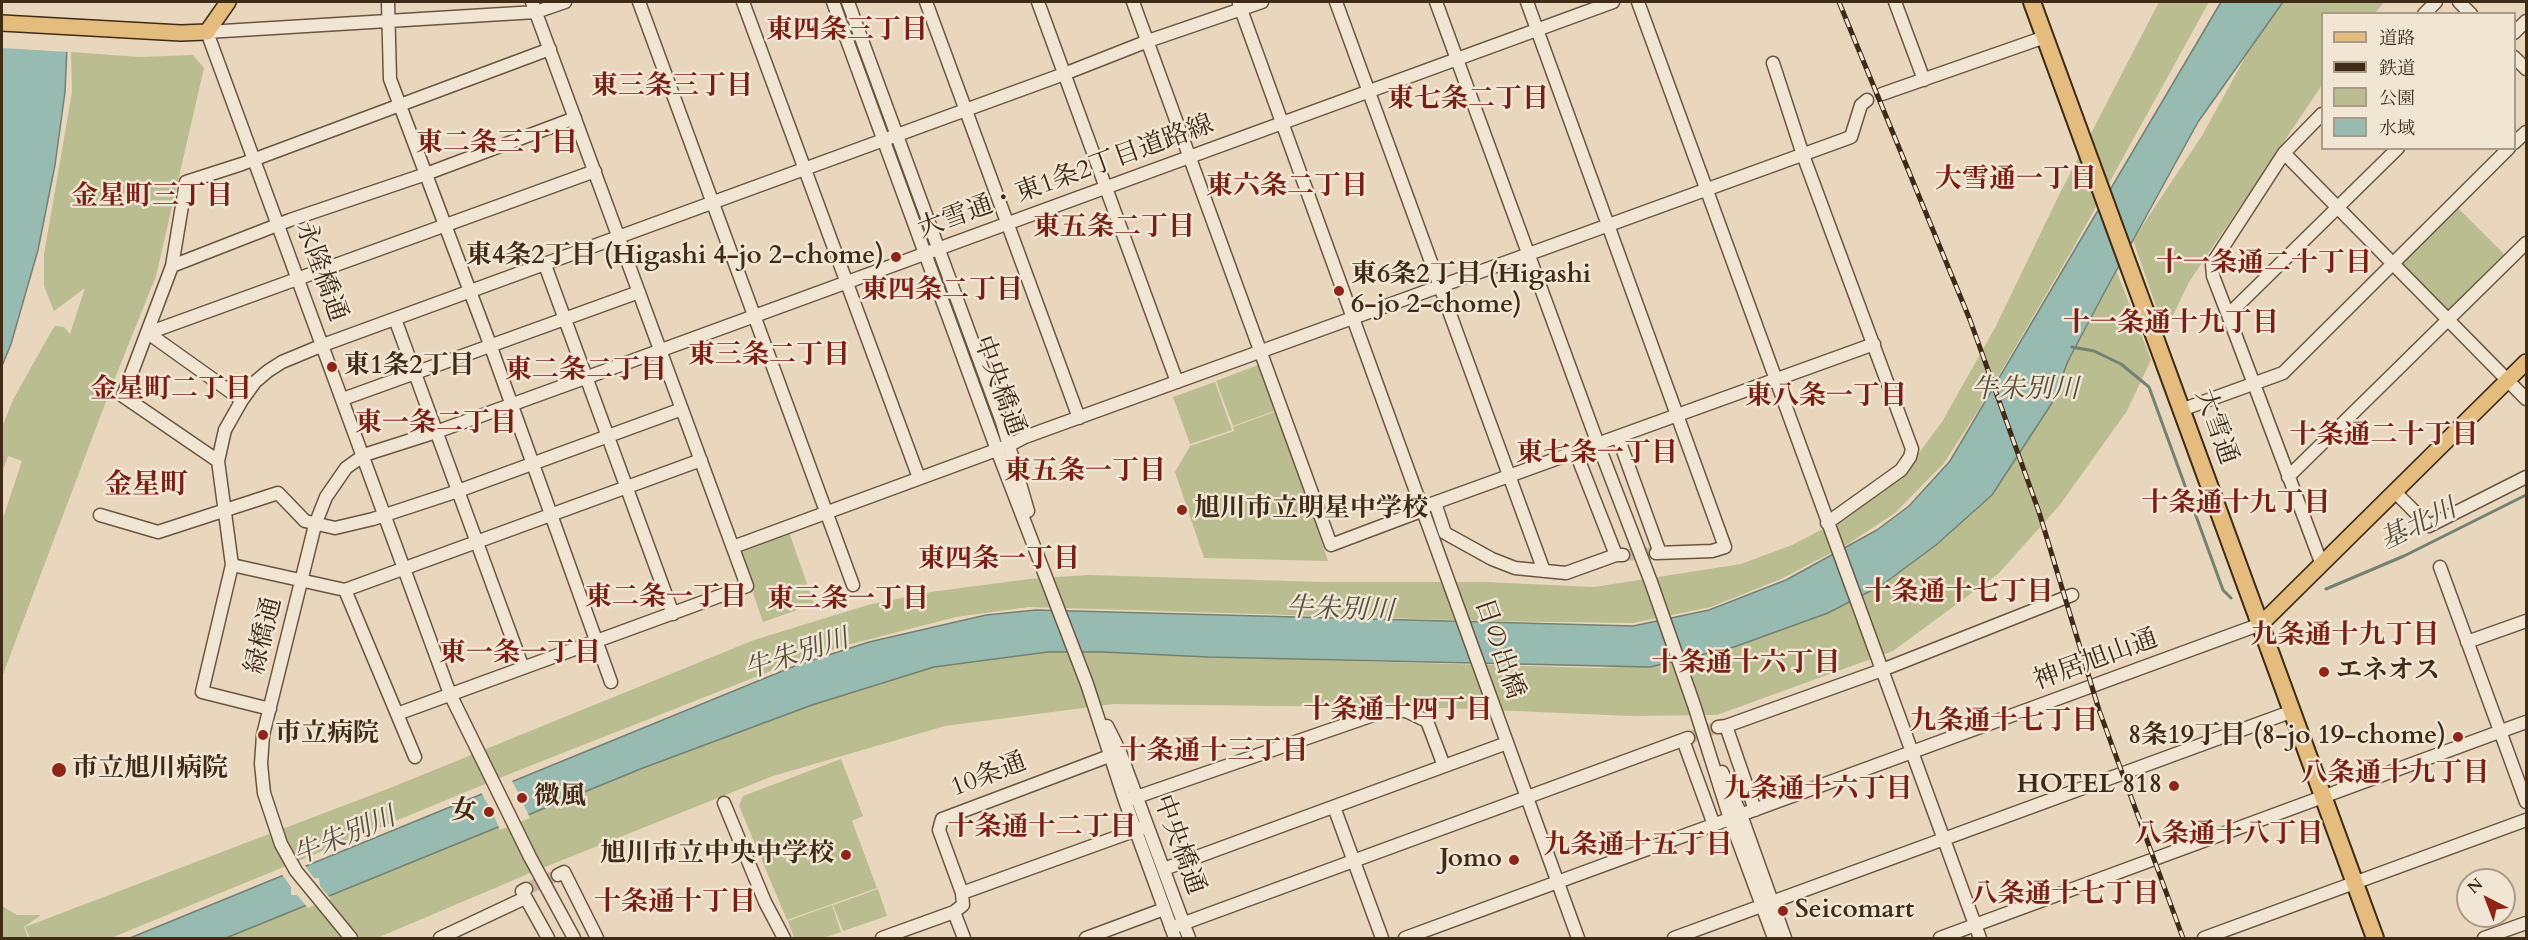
<!DOCTYPE html>
<meta charset="utf-8">
<style>
body{margin:0}
#map{position:relative;width:2528px;height:940px;overflow:hidden;background:#e9d7bd;font-family:Cardo,"Noto Serif JP",serif}
canvas{display:block}
.frame{position:absolute;inset:0;border:3px solid #3f2b16;pointer-events:none}
.legend{position:absolute;left:2321px;top:12px;width:195px;height:138px;box-sizing:border-box;background:#f1e5d4;border:2px solid #aa9b88;margin:0;padding:8px 10px;list-style:none;font-size:18px;color:#3f2b16}
.legend li{display:flex;align-items:center;gap:12px;height:30px}
.legend b{width:30px;border:2px solid #aa9b88}
.north{position:absolute;left:2456px;top:868px;width:60px;height:60px;box-sizing:border-box;background:#f1e5d4;border:2px solid #aa9b88;border-radius:50%;rotate:318deg;font-size:16px;font-weight:700;line-height:24px;text-align:center;color:#3f2b16}
.north::after{content:'';display:block;margin:auto;width:21px;height:27px;background:#8f2418;clip-path:polygon(50% 0,100% 100%,50% 72%,0 100%)}
</style>
<div id="map">
<canvas width="2528" height="940"></canvas>
<div class="frame"></div>
<ul class="legend">
<li><b style="height:8px;background:#e4bc7e"></b>道路</li>
<li><b style="height:8px;background:#3f2b16"></b>鉄道</li>
<li><b style="height:16px;background:#b9bd8f"></b>公園</li>
<li><b style="height:16px;background:#97bab1"></b>水域</li>
</ul>
<div class="north">N</div>
</div>
<script>
const g = document.querySelector('canvas').getContext('2d');
g.lineJoin = 'round';
function fill(path, color) { g.fillStyle = color; g.fill(path, 'evenodd'); }
const poly = rows => new Path2D(rows.map(r => 'M' + r).join(''));
function strokePath(path, color, width, dash) { g.strokeStyle = color; g.lineWidth = width; g.lineCap = dash ? 'butt' : 'round'; g.setLineDash(dash || []); g.stroke(path); }
function drawText(font, color, halo, rows, align = 'center') {
  g.font = font + ' Cardo,"Noto Serif JP",serif'; g.lineWidth = 5; g.setLineDash([]); g.textBaseline = 'middle'; g.strokeStyle = halo; g.fillStyle = color; for (const [text, x, y, turn = 0] of rows) {
    g.save(); g.translate(x, y); g.rotate((+turn || 0) * Math.PI / 180); g.textAlign = isNaN(turn) ? turn : align; if (halo) g.strokeText(text, 0, 0); g.fillText(text, 0, 0); g.restore();
  }
}
fill(poly([
 [2159,2,2209,2,2072,250,1978,411,1944,463,1895,513,1848,544,1781,579,1711,607,1633,623,1484,621,1029,607,956,617,847,645,781,667,512,773,111,938,30,938,25,927,390,788,754,640,868,605,931,592,1029,579,1087,575,1324,582,1486,582,1594,587,1741,564,1792,545,1848,516,1902,476,1942,422,1996,326,2059,195],
 [2283,2,2384,2,2375,13,2322,14,2322,85,2189,282,2165,332,2133,240,2203,134,2248,52],
 [71,52,139,57,193,55,204,68,156,276,111,388,2,677,2,521,22,461,8,456,2,473,2,427,14,398,51,332,55,326,64,327,70,334,85,288,54,311,44,286,44,254,72,92],
 [2458,208,2504,254,2448,310,2402,263],
 [2116,270,2151,360,2127,411,2059,506,1999,573,1893,651,1717,715,1631,716,1446,708,1114,704,945,726,773,776,535,871,377,938,226,938,643,768,812,705,934,667,1048,652,1103,652,1208,657,1597,668,1620,667,1700,655,1734,647,1771,634,1828,613,1936,545,1992,495,2052,403,2068,361],
 [1258,365,1261,367,1277,410,1233,426,1216,381],
 [1215,382,1232,430,1190,444,1173,397],
 [1277,411,1328,561,1204,558,1175,472,1190,446,1234,431,1233,427],
 [789,532,814,604,763,622,738,549],
 [841,759,863,816,852,821,877,888,787,920,739,806,743,796],
 [878,889,887,916,843,931,833,905],
 [832,905,841,932,823,938,794,938,788,921],
 [2,906,17,915,41,915,24,927,28,938,2,938]
]), '#b9bd8f');
const water = poly([
 [2,2,69,2,65,92,55,165,38,250,11,344,2,366,2,2],
 [2221,2,2283,2,2198,122,2104,293,2068,361,2052,403,1992,495,1936,545,1882,585,1828,613,1734,647,1650,667,1208,657,1103,652,1048,652,934,667,812,705,643,768,226,938,130,938,797,665,869,642,986,615,1036,610,1633,626,1709,610,1786,580,1877,530,1909,506,1950,461,2221,2]
]);
fill(water, '#97bab1');
strokePath(water, '#748173', 1.5);
fill(poly([
 [2,2,72,2,69,52,2,48],
 [511,779,519,794,526,796,523,803,530,818,500,830,494,816,487,814,489,807,481,792],
 [304,864,314,878,319,878,320,886,331,899,308,908,297,895,291,895,291,887,281,873]
]), '#e9d7bd');
strokePath(poly([
 [2072,347,2094,351,2121,364,2149,387,2223,590,2231,598],
 [2326,589,2404,556,2526,495]
]), '#748173', 3);
strokePath(poly([
 [1623,555,1656,553],
 [1688,738,1718,727],
 [526,889,558,875]
]), '#c7b59c', 12, [12, 6]);
const minor = poly([
 [388,2,390,79,491,347,611,682],
 [565,2,536,12,207,32,450,694,530,857,574,938],
 [639,2,853,585],
 [743,2,919,478],
 [833,2,997,450,1087,684,1125,801,1175,938],
 [848,2,1002,422,1028,511],
 [926,2,1079,418],
 [1038,2,1177,382],
 [1133,2,1331,545,1424,510],
 [1336,2,1544,571],
 [1436,2,1598,444,1651,582,1694,705,1730,819,1774,938],
 [1527,2,1725,547,1712,551,1656,553],
 [1638,2,1980,938],
 [1895,2,1924,80],
 [2459,2,2471,14],
 [1239,4,1578,938],
 [2424,14,2436,2],
 [2514,33,2526,21],
 [2514,57,2526,69],
 [1773,63,1803,155,1912,449,1910,457,1901,470,1827,523],
 [1882,94,2045,37],
 [2514,143,2526,132],
 [2284,153,2526,399],
 [545,265,673,614],
 [172,266,290,220,426,174,575,118],
 [2228,315,2398,148],
 [395,319,523,668],
 [148,333,595,171],
 [148,333,242,400],
 [343,399,639,292],
 [2181,410,2283,373,2509,148],
 [1618,437,1660,553],
 [1576,453,1616,555],
 [218,461,123,396,172,266,186,182,242,164,550,49],
 [2288,477,2526,243],
 [2395,492,2429,526,2526,477],
 [1435,503,1445,533,1492,559,1515,568,1566,573,1616,555,1623,555],
 [1423,507,1874,344],
 [100,515,158,532,278,493,305,521,335,528,373,519,458,491,682,409],
 [733,547,1010,445,1025,437,1851,137,1861,105,1867,100],
 [232,565,345,590,415,757],
 [2322,565,2228,315,2213,276,2212,264,2284,153,2322,114],
 [2440,567,2526,802],
 [345,590,701,460],
 [2467,642,2526,621],
 [270,709,202,692,232,565,218,461,225,430,242,400,255,382,268,371,282,362,323,345,1064,74,1148,41,1262,2],
 [397,714,747,586,532,2],
 [1107,726,1120,752,1189,938],
 [1726,726,1755,810],
 [1718,727,1726,726,1882,670,2072,595],
 [1683,740,1714,825],
 [1722,772,1741,815,1785,938],
 [1125,801,1385,711,1406,711,1427,721,1444,766],
 [724,803,765,902,784,938],
 [1334,807,1382,938],
 [1164,869,1507,743],
 [558,875,564,872,597,938],
 [526,889,522,891,548,938],
 [962,893,1142,828],
 [954,912,964,938],
 [1171,928,1688,738],
 [351,938,296,871,281,844,264,793,261,764,263,735,315,525,326,497,346,468,364,455,436,432,585,378,1613,2],
 [440,938,525,898],
 [882,938,954,912,963,905,962,893,939,830,942,819,1120,752],
 [1086,938,1164,909],
 [1405,938,2261,624],
 [1674,938,2293,711],
 [1940,938,2526,722],
 [2204,938,2526,820],
 [2484,938,2526,923]
]);
const major = poly([
 [2,23,181,33,207,32,228,2],
 [2261,624,2526,362]
]);
const highway = poly([
 [2032,2,2375,938]
]);
strokePath(minor, '#6a5640', 15);
strokePath(major, '#3f2b16', 18);
strokePath(highway, '#3f2b16', 20);
strokePath(minor, '#f1e5d4', 12);
strokePath(major, '#e4bc7e', 15);
strokePath(highway, '#e4bc7e', 16);
const rail = poly([
 [1839,2,1970,320,2039,512,2099,710,2183,938]
]);
strokePath(rail, '#3f2b16', 5);
strokePath(rail, '#f1e5d4', 3, [9]);
for (const [x, y, r, color] of [
 [896,257,6,"#8f2418"],
 [1339,291,6,"#8f2418"],
 [332,367,6,"#8f2418"],
 [1182,510,6,"#8f2418"],
 [2324,672,6,"#8f2418"],
 [263,735,6,"#8f2418"],
 [2458,737,6,"#8f2418"],
 [59,770,8,"#8f2418"],
 [2174,786,6,"#8f2418"],
 [522,798,6,"#8f2418"],
 [489,812,6,"#8f2418"],
 [846,855,6,"#8f2418"],
 [1514,860,6,"#8f2418"],
 [1783,911,6,"#8f2418"]
]) { const dot = new Path2D(); dot.arc(x, y, r, 0, 2 * Math.PI); g.fillStyle = color; g.fill(dot); strokePath(dot, '#f1e5d4', 2); }
drawText('26px', '#3f2b16', '#f1e5d4', [
 ["大雪通・東1条2丁目道路線",1066,178,-20],
 ["永隆橋通",320,272,70],
 ["中央橋通",998,386,70],
 ["大雪通",2215,427,70],
 ["緑橋通",265,636,-76],
 ["日の出橋",1498,649,71],
 ["神居旭山通",2096,661,-20],
 ["10条通",989,776,-21],
 ["中央橋通",1178,845,70]
]);
drawText('bold 26px', '#3f2b16', '#f1e5d4', [
 ["東4条2丁目 (Higashi 4-jo 2-chome)",884,257,"right"],
 ["東6条2丁目 (Higashi",1351,276],
 ["6-jo 2-chome)",1351,306],
 ["東1条2丁目",344,367],
 ["旭川市立明星中学校",1194,510],
 ["エネオス",2336,672],
 ["市立病院",275,735],
 ["8条19丁目 (8-jo 19-chome)",2446,737,"right"],
 ["市立旭川病院",72,770],
 ["HOTEL 818",2162,786,"right"],
 ["微風",534,798],
 ["女",477,812,"right"],
 ["旭川市立中央中学校",834,855,"right"],
 ["Jomo",1502,860,"right"],
 ["Seicomart",1795,911]
], 'left');
drawText('bold 27px', '#7a1f14', '#f1e5d4', [
 ["東四条三丁目",847,32],
 ["東三条三丁目",672,88],
 ["東七条二丁目",1468,101],
 ["東二条三丁目",497,145],
 ["大雪通一丁目",2016,181],
 ["東六条二丁目",1287,188],
 ["金星町三丁目",152,198],
 ["東五条二丁目",1114,229],
 ["十一条通二十丁目",2264,265],
 ["東四条二丁目",942,292],
 ["十一条通十九丁目",2171,325],
 ["東三条二丁目",769,357],
 ["東二条二丁目",586,372],
 ["金星町二丁目",171,391],
 ["東八条一丁目",1826,398],
 ["東一条二丁目",436,425],
 ["十条通二十丁目",2384,437],
 ["東七条一丁目",1597,455],
 ["東五条一丁目",1085,473],
 ["十条通十九丁目",2236,505],
 ["東四条一丁目",999,561],
 ["十条通十七丁目",1959,594],
 ["東二条一丁目",666,599],
 ["東三条一丁目",848,601],
 ["九条通十九丁目",2345,637],
 ["東一条一丁目",520,655],
 ["十条通十六丁目",1746,665],
 ["十条通十四丁目",1398,712],
 ["九条通十七丁目",2004,723],
 ["十条通十三丁目",1214,753],
 ["八条通十九丁目",2395,775],
 ["九条通十六丁目",1818,791],
 ["十条通十二丁目",1042,829],
 ["八条通十八丁目",2229,836],
 ["九条通十五丁目",1638,847],
 ["八条通十七丁目",2065,896],
 ["十条通十丁目",675,904]
]);
drawText('italic 27px', '#554f3d', '#f1e5d4', [
 ["牛朱別川",2025,391],
 ["基北川",2419,526,-26],
 ["牛朱別川",1340,611,2],
 ["牛朱別川",797,656,-18],
 ["牛朱別川",345,838,-23]
]);
drawText('bold 28px', '#7a1f14', '#f1e5d4', [
 ["金星町",146,487]
]);
</script>
